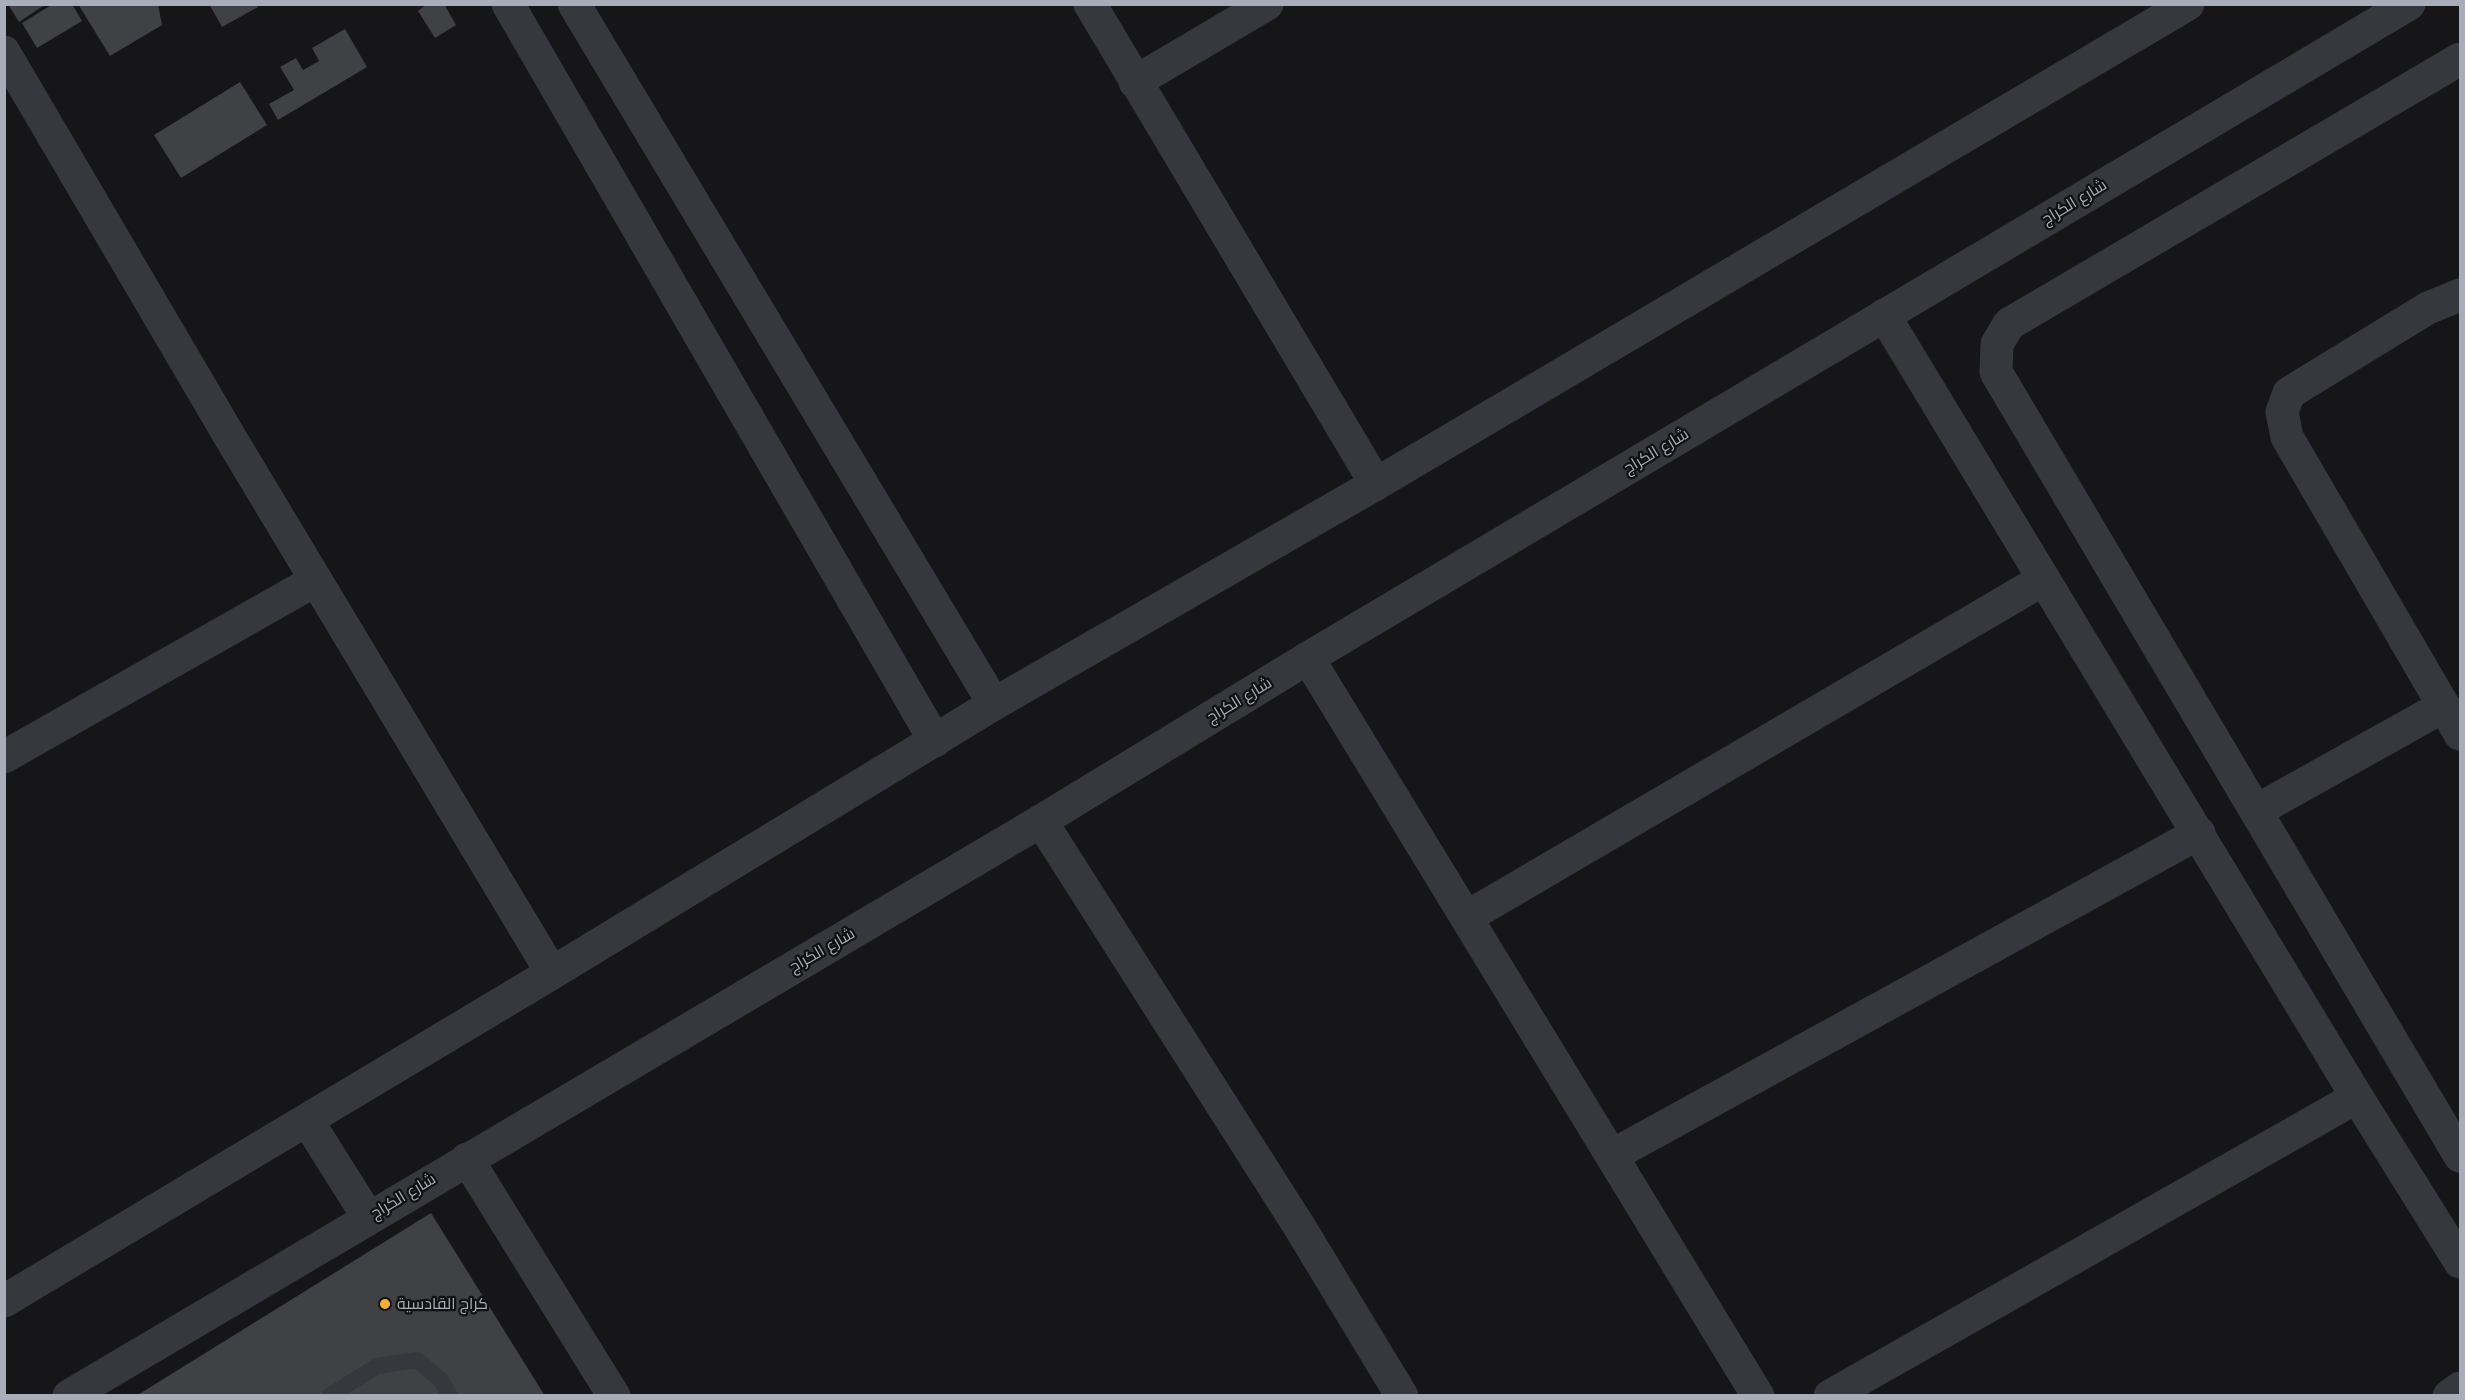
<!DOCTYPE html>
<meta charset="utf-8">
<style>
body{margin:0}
#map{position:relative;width:2465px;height:1400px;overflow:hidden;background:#161618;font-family:Lato,sans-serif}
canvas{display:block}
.frame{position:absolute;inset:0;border:6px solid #a8adb8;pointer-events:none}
</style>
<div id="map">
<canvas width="2465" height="1400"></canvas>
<div class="frame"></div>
</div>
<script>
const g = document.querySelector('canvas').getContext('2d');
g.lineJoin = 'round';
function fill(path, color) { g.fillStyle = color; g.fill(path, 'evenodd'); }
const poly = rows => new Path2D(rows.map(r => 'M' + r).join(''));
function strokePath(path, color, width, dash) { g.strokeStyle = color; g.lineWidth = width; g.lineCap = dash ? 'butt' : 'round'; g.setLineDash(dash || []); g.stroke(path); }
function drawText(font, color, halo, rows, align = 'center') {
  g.font = font + ' Lato,Cairo,sans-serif'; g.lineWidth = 4.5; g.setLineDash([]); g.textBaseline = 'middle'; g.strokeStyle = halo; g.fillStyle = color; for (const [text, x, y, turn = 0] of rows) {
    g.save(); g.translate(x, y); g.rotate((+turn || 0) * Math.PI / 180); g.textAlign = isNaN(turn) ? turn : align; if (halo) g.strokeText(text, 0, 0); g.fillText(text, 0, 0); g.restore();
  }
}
fill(poly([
 [8,4,46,4,19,22],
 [53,4,72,4,82,21,37,48,22,23],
 [78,4,158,4,162,25,110,56],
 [209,4,256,4,258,7,222,27],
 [427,4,444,4,456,25,435,38,418,11],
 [345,29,367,67,278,120,269,104,294,90,280,67,296,58,303,70,319,61,312,48],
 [240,82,267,125,181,178,154,135],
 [431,1213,545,1396,136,1396]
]), '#404145');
strokePath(poly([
 [329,1396,377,1366,417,1360,441,1380,450,1396]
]), '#37383d', 16);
strokePath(poly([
 [1090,4,1376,484],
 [4,52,230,437,552,973],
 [2460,59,2009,324,1997,344,1996,372,2460,1156],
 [1135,82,1267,4],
 [2460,295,2428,308,2289,393,2282,412,2287,437,2460,734],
 [1884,315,2357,1097,2460,1262],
 [1308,658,1758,1396],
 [4,757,316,580],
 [2256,811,2444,706],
 [1041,821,1299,1226,1402,1396],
 [1467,917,2044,579],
 [1613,1155,2199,833],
 [467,1159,614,1396],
 [1830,1396,2357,1097],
 [2449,1396,2460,1388]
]), '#37383d', 33);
strokePath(poly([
 [508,4,935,741],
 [574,4,994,704],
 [307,1120,368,1217],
 [4,1301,552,973,994,704,1376,484,2188,4],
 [69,1396,1041,821,1308,658,2409,4]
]), '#37383d', 33);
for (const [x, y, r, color] of [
 [385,1304,6,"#f2b134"]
]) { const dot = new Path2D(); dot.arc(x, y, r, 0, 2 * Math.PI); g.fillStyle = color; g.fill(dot); strokePath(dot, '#111113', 2); }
drawText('16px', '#a8adb8', '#111113', [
 ["شارع الكراج",2074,202,-31],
 ["شارع الكراج",1656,451,-31],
 ["شارع الكراج",1239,700,-31],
 ["شارع الكراج",822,950,-30],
 ["شارع الكراج",403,1196,-31]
]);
drawText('16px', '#a8adb8', '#111113', [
 ["كراج القادسية",397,1304]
], 'left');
</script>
